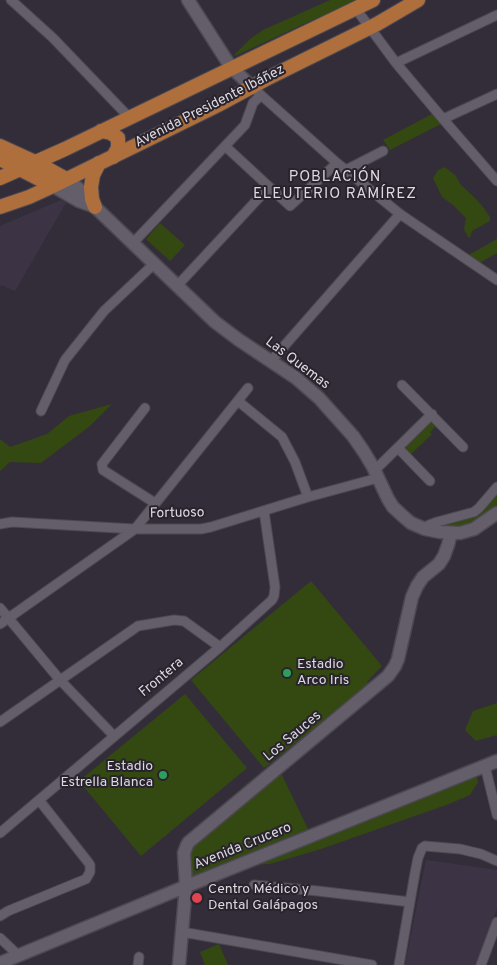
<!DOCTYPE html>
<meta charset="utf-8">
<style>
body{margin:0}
canvas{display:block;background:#322d38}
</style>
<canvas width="497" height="965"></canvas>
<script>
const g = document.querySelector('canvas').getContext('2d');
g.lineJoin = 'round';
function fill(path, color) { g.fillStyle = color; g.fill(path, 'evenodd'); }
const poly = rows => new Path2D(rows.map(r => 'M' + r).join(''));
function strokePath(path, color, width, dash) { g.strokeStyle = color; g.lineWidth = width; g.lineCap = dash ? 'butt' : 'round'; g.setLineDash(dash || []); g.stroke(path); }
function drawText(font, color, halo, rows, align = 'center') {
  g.font = font + ' Overpass,sans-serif'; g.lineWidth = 4; g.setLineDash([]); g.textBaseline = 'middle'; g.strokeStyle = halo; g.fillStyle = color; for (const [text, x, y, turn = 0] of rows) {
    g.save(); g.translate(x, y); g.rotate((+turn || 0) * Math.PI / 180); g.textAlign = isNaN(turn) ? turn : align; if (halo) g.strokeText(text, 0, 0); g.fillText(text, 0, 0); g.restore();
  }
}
fill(poly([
 [61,200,66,203,64,206,15,291,1,285,0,287,0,226],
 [426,860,497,870,497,908,478,965,405,965]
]), '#3c3444');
fill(poly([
 [330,0,359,0,306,23,235,56,234,55,250,39,263,30],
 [432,114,441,124,390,150,383,140],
 [445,167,456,176,461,185,475,198,483,207,490,217,490,221,472,231,470,237,468,237,464,229,466,218,453,205,442,197,433,178,438,170],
 [160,223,185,245,170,261,146,239],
 [497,239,497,253,476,265,465,257],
 [112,404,90,426,41,463,10,462,0,471,0,439,10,447,47,434,69,416],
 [431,421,437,425,430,432,432,434,410,455,406,450,407,445],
 [497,494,497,506,467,526,455,528,438,527,449,521,470,518,481,512],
 [311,581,382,666,367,682,368,685,264,768,191,680],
 [185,694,247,768,141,856,79,781],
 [497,703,497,735,476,741,465,730,473,711],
 [476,772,478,782,470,795,449,804,321,849,270,864,244,865],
 [281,773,308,829,190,877,188,859,191,849],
 [219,944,228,965,205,965,200,952]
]), '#344811');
const street = poly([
 [11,0,53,38,125,113,131,117],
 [356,9,396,63,443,119,497,181],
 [396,63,497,15],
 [252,87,337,163,400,214,497,280],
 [443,119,497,94],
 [225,146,290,206,337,163],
 [346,170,383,151],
 [133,243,245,125,253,103,261,95],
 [177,286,269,187],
 [271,361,400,214],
 [402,385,463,447],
 [238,401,282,437,295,462,308,497],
 [145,408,102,464,103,470,155,503],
 [41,411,65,360,104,311,155,263],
 [398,448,430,481],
 [375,470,432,414],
 [0,524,12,522,135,529,201,529,211,527,308,497,378,478],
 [425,529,429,525,437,522,474,512,479,508,497,487],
 [0,608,60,680,114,736],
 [0,624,135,529,248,388],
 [0,722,138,626,174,620,184,621,220,647],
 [485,766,497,815],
 [0,833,220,647,272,600,274,596,275,587,264,511],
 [254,885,318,891,410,902],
 [0,916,8,911,86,879,90,872,90,865,88,862,39,800],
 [182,932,372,965],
 [0,938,18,955],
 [138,965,139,957],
 [399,965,415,873,418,858,422,848,425,846,460,849,481,854,497,861],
 [481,965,497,922]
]);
const secondary = poly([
 [188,0,227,61,232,68,252,87],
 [66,179,78,188,95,207,215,322,239,340,296,378,319,398,353,436,364,452,373,467,388,499,393,507,405,518,411,523,425,529,440,532,460,533,474,529,497,513],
 [53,186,79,201,93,206],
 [0,963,177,890,497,761],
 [179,965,186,886,184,853,187,845,189,842,388,676,395,666,398,659,412,597,417,586,423,577,439,564,444,556,448,545,451,533]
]);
const primary = poly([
 [101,131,111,133,118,138,118,148,113,157],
 [0,146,35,162,66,179],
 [0,159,53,186],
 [0,178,65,149,373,0],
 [0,207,29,197,53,186,218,105,266,79,377,24,418,0],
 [95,207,92,199,91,187,93,175,99,163]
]);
strokePath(street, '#4c4851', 11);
strokePath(secondary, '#4c4851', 15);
strokePath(primary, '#4c4851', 16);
strokePath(street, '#645e6a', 9);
strokePath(secondary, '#645e6a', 12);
strokePath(primary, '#ae6f3d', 14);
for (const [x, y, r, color] of [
 [287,673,5,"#2e9e5b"],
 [163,775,5,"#2e9e5b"],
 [197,898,6,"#e0444e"]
]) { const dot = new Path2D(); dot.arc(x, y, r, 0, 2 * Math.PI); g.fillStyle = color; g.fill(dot); strokePath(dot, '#28232d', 2); }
drawText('14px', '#dcd9e0', '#28232d', [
 ["Avenida Presidente Ibáñez",210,107,-27],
 ["Las Quemas",297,364,37],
 ["Fortuoso",177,514,-1],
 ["Frontera",162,678,-40],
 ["Los Sauces",293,737,-40],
 ["Avenida Crucero",243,847,-22]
]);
drawText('14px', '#dcd9e0', '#28232d', [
 ["Estadio",297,665],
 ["Arco Iris",297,681],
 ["Estadio",153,767,"right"],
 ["Estrella Blanca",153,783,"right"],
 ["Centro Médico y",208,890],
 ["Dental Galápagos",208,906]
], 'left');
g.letterSpacing = '1px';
drawText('15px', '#dcd9e0', '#28232d', [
 ["POBLACIÓN",335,178],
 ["ELEUTERIO RAMÍREZ",335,195]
]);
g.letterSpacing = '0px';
</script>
